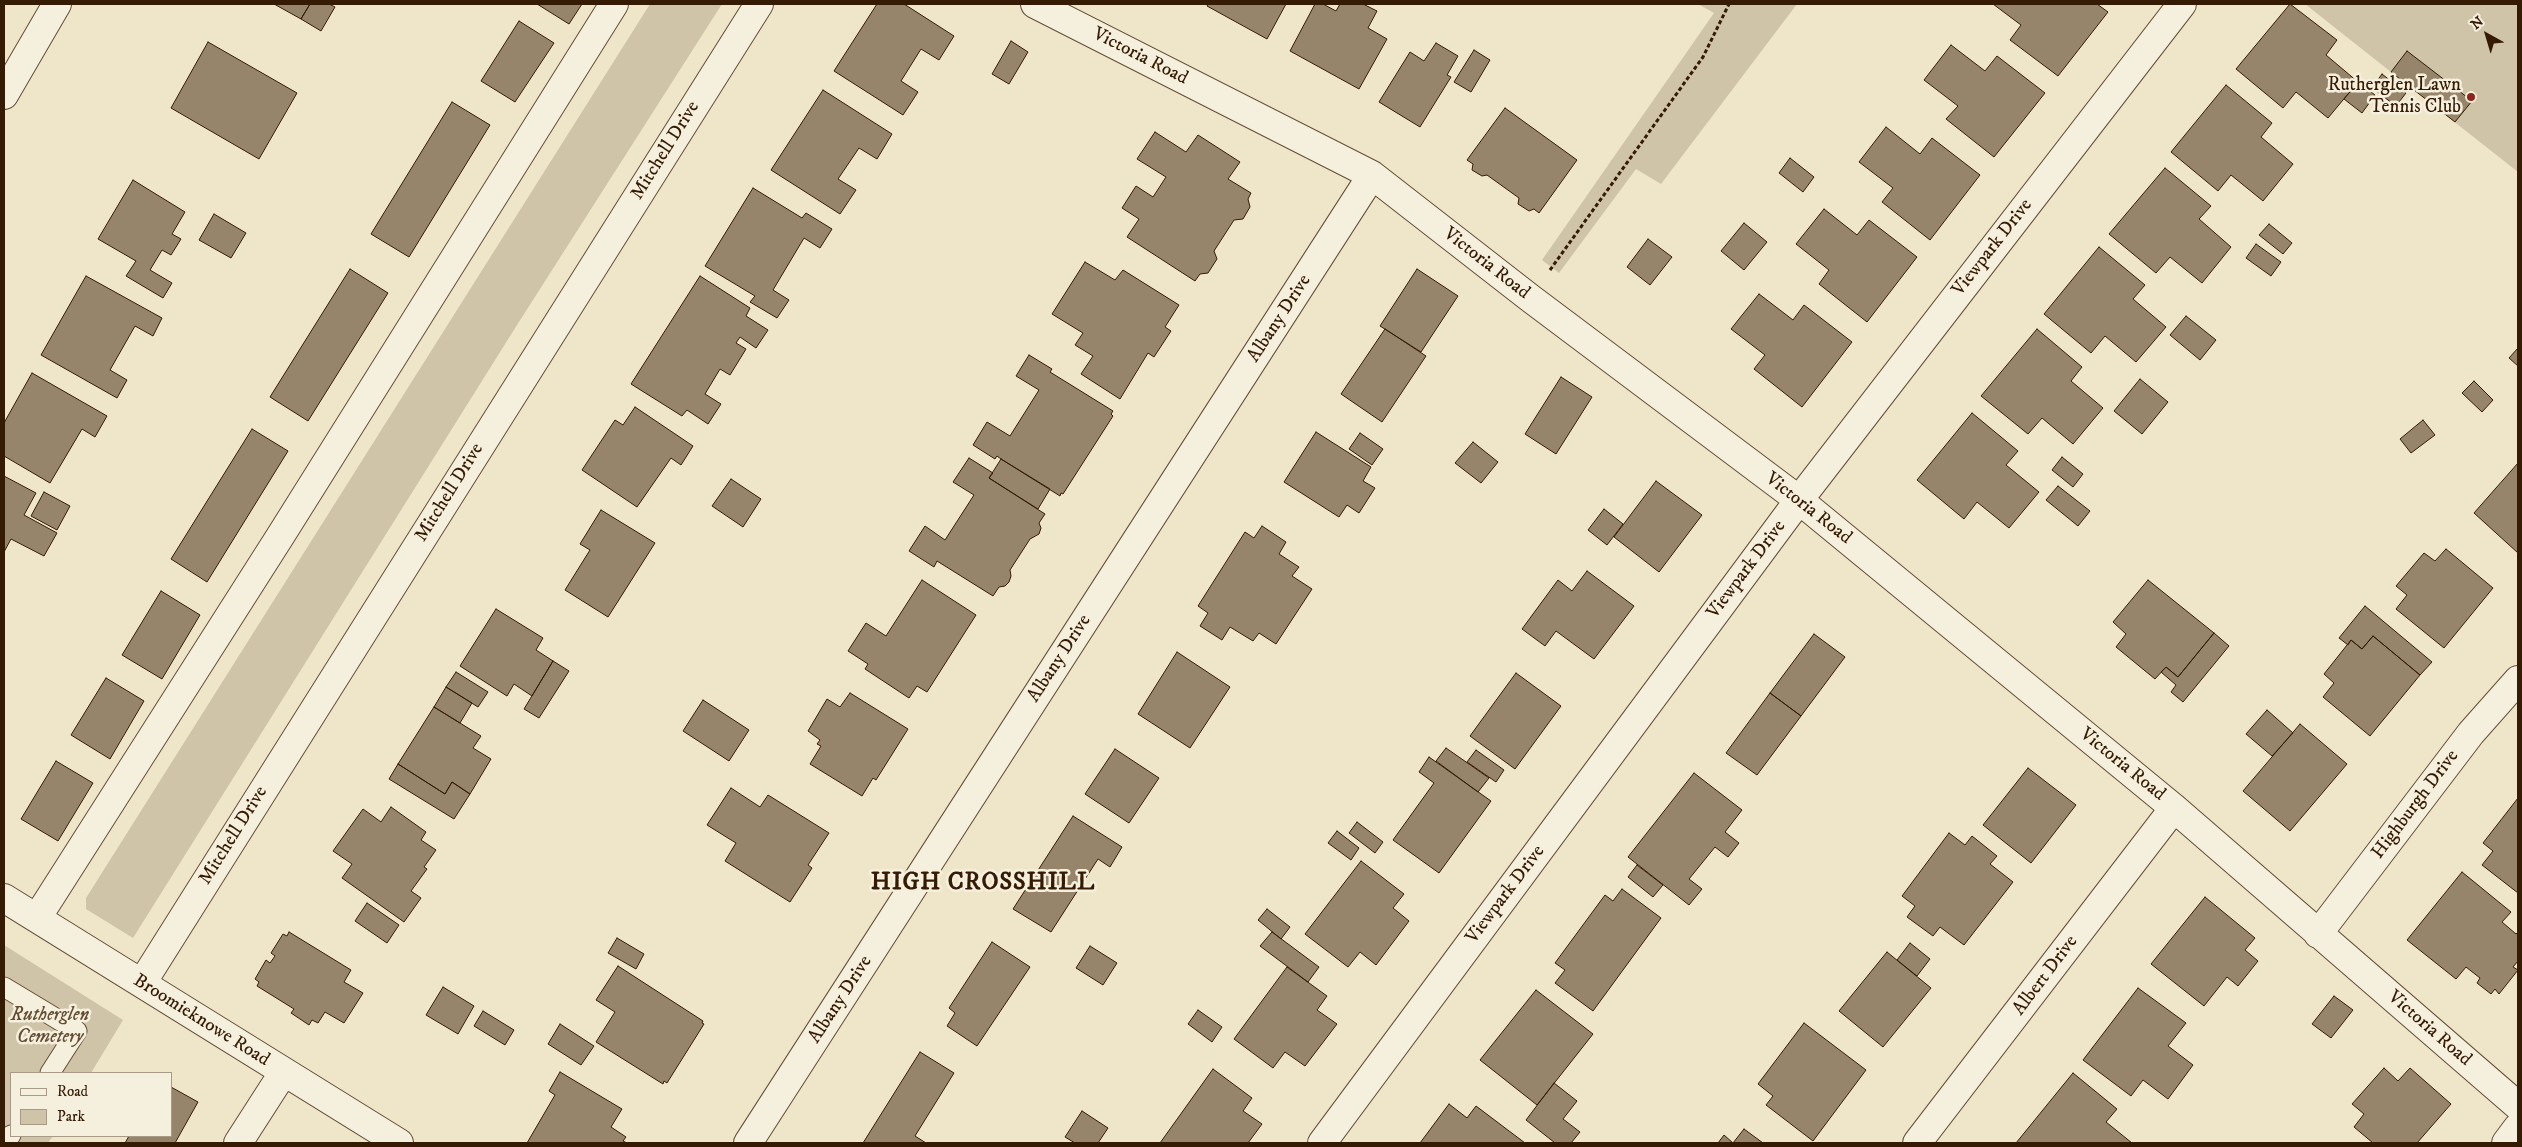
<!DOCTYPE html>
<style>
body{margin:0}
#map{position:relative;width:2522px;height:1147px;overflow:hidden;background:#efe6ca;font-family:"IM FELL DW Pica",serif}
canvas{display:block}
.frame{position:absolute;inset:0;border:5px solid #351b04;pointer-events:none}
.legend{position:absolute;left:10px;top:1072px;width:162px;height:65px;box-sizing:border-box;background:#f5efdd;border:1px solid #a89a86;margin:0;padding:6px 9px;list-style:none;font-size:15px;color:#351b04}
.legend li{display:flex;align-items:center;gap:10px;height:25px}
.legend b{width:25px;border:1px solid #a89a86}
.north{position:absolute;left:2462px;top:10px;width:50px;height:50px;-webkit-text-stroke:4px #f5efdd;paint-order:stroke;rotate:321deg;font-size:14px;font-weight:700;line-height:20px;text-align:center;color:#351b04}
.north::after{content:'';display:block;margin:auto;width:18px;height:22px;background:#351b04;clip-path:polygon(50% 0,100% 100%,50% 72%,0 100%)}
</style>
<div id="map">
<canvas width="2522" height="1147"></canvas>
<div class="frame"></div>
<ul class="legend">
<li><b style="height:6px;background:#f5efdd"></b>Road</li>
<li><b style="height:14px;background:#cfc3a8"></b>Park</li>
</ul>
<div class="north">N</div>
</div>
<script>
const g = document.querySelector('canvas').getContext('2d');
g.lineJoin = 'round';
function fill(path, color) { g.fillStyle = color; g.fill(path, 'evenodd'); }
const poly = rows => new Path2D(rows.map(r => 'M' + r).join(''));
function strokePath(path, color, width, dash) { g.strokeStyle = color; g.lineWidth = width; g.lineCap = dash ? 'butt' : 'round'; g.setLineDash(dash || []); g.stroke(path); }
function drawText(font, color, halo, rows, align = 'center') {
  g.font = font + ' "IM FELL DW Pica",serif'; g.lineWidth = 5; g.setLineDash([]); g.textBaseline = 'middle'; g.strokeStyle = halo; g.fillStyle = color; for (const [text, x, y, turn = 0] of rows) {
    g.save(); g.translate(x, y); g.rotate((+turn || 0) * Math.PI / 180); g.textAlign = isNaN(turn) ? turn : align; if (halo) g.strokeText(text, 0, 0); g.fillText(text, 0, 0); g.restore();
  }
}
fill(poly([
 [650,4,722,4,517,325,133,938,86,909,86,898],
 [1698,4,1797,4,1661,184,1636,169,1559,273,1542,260,1714,13],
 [2305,4,2518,4,2518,172,2391,72],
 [4,945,123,1020,91,1073,11,1073,11,1136,53,1136,48,1143,4,1143]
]), '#cfc3a8');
const building = poly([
 [274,4,310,4,301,19,274,4],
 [310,4,329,4,335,7,321,31,301,19,310,4],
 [537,4,582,4,569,24,537,4],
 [877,4,904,4,954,36,939,60,921,49,901,81,918,92,903,115,834,71,877,4],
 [1208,4,1286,4,1267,39,1207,6,1208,4],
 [1315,4,1323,4,1336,11,1340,4,1363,4,1377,11,1368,28,1387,39,1359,89,1290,51,1315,4],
 [1993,4,2097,4,2108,12,2058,76,2010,40,2021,25,1993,4],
 [2290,4,2337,40,2326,55,2358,82,2328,118,2296,92,2283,108,2236,69,2290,4],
 [519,21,554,43,515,102,481,81,519,21],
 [1011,41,1028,52,1009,84,992,74,1011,41],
 [208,42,297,93,259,159,171,108,208,42],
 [1436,43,1458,56,1447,75,1451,77,1420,127,1379,102,1410,52,1424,61,1436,43],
 [1951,45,1985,71,1997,56,2045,93,1994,157,1946,119,1958,106,1924,80,1951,45],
 [1474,50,1490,60,1471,92,1454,82,1474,50],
 [2407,51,2472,101,2455,122,2391,72,2407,51],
 [2382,74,2406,93,2396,106,2372,88,2382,74],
 [2358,82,2375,95,2362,113,2344,99,2358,82],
 [2226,85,2272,123,2261,137,2293,164,2263,201,2231,175,2218,191,2171,152,2226,85],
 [823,90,892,134,877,159,859,148,838,179,856,190,840,214,771,170,823,90],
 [452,102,490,125,409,257,371,234,452,102],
 [1505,108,1577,160,1539,213,1534,209,1529,211,1518,204,1519,198,1487,175,1482,176,1472,170,1473,164,1467,160,1505,108],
 [1886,127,1920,154,1932,138,1980,175,1930,240,1882,202,1893,188,1859,162,1886,127],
 [1155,132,1186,152,1198,135,1240,162,1228,179,1251,193,1248,199,1250,207,1243,219,1234,220,1214,251,1217,259,1208,273,1200,274,1195,281,1127,237,1139,219,1122,208,1136,186,1153,197,1166,177,1137,159,1155,132],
 [1790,158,1814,177,1803,192,1779,173,1790,158],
 [2165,168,2211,206,2199,219,2231,247,2202,283,2170,257,2156,273,2109,234,2165,168],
 [133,180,185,212,172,234,181,239,171,255,162,250,150,270,172,283,163,298,126,276,136,261,98,239,133,180],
 [753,188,802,218,806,213,832,229,820,248,804,238,773,290,789,300,777,318,750,302,755,296,705,266,753,188],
 [1824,209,1857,235,1869,220,1917,257,1867,322,1819,284,1829,270,1796,244,1824,209],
 [214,214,246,233,231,258,199,240,214,214],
 [1744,223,1767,242,1744,270,1721,251,1744,223],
 [2269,224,2292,243,2283,254,2259,235,2269,224],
 [1648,239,1672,257,1650,285,1627,267,1648,239],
 [2256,244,2281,262,2271,276,2246,258,2256,244],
 [2099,247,2145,285,2133,299,2166,327,2136,362,2105,336,2091,353,2044,314,2099,247],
 [1085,262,1115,280,1123,270,1179,305,1165,327,1171,331,1154,357,1148,353,1120,399,1081,374,1093,356,1075,345,1083,333,1052,314,1085,262],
 [350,269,388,293,308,421,270,397,350,269],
 [1417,269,1458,296,1421,352,1380,326,1417,269],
 [86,276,162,318,153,336,135,326,110,370,127,380,117,398,41,355,86,276],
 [700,276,750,308,746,316,768,330,756,348,740,337,736,343,746,349,730,375,720,369,705,394,721,404,708,424,687,410,682,416,631,384,700,276],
 [1759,294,1793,320,1804,305,1852,342,1802,407,1754,369,1765,355,1731,329,1759,294],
 [2186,316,2216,340,2200,360,2170,335,2186,316],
 [1385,329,1426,356,1382,422,1341,394,1385,329],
 [2037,329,2082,367,2071,381,2103,408,2073,444,2042,418,2028,434,1981,396,2037,329],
 [2518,348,2518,366,2509,358,2518,348],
 [1029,355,1052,369,1050,372,1113,411,1111,414,1113,416,1063,494,1061,493,1060,496,1001,459,997,456,995,459,973,445,987,422,1010,436,1039,390,1016,376,1029,355],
 [32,373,107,416,95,437,82,429,50,483,4,456,4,423,32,373],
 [1561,377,1592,397,1556,454,1525,434,1561,377],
 [2140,379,2168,402,2142,434,2114,411,2140,379],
 [2474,381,2493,400,2482,412,2462,393,2474,381],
 [635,407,693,446,681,465,671,458,637,507,582,470,615,420,623,425,635,407],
 [1972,413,2018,451,2006,465,2039,492,2009,528,1977,502,1964,519,1917,480,1972,413],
 [2423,420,2435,435,2411,453,2400,439,2423,420],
 [252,429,288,451,207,582,171,559,252,429],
 [1316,432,1371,467,1363,481,1375,488,1359,513,1347,505,1339,517,1284,482,1316,432],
 [1360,433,1383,449,1372,465,1349,449,1360,433],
 [1473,442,1498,462,1481,483,1455,463,1473,442],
 [2062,457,2083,474,2073,487,2052,470,2062,457],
 [969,458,993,473,989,478,1045,514,1039,523,1041,528,1039,534,1030,539,1010,570,1011,576,1009,582,1005,586,999,587,993,596,937,561,934,567,909,551,925,526,945,540,974,495,953,482,969,458],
 [1001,459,1050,489,1038,509,989,478,1001,459],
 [2518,463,2518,553,2474,513,2518,463],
 [4,476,36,493,24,515,57,533,44,556,11,539,4,552,4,476],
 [731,479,761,499,743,527,712,506,731,479],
 [1656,481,1702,515,1659,572,1614,537,1656,481],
 [2058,486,2090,511,2078,526,2046,500,2058,486],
 [44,492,70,506,57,530,31,516,44,492],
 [1604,509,1623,524,1607,545,1588,530,1604,509],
 [601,510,655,543,608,617,565,590,590,550,580,544,601,510],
 [1262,526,1286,542,1279,554,1299,567,1292,576,1312,589,1276,644,1259,633,1253,641,1230,627,1222,640,1200,626,1208,613,1198,606,1245,532,1254,538,1262,526],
 [2446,549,2493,588,2444,648,2396,609,2407,595,2396,586,2424,553,2435,561,2446,549],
 [1587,571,1634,606,1594,659,1556,631,1545,646,1522,629,1558,580,1572,591,1587,571],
 [922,580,976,615,927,692,917,686,909,698,865,669,868,664,848,651,866,623,886,636,922,580],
 [2148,580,2214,633,2178,677,2166,667,2155,679,2116,647,2126,634,2113,622,2148,580],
 [161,591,200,615,162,679,122,655,161,591],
 [2365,606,2432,662,2420,675,2373,636,2362,649,2351,640,2348,645,2339,638,2365,606],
 [496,609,543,638,536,650,553,661,532,696,514,684,507,696,460,666,496,609],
 [2214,633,2229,646,2183,702,2171,692,2176,685,2161,672,2166,667,2178,677,2214,633],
 [1814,634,1845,657,1801,716,1770,693,1814,634],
 [2373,636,2420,675,2370,736,2323,697,2334,683,2324,674,2351,640,2362,649,2373,636],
 [1177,652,1230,687,1190,748,1138,714,1177,652],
 [553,661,569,671,539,718,524,709,553,661],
 [456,672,488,692,478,707,446,687,456,672],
 [1516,673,1561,706,1515,769,1470,736,1516,673],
 [106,678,144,701,110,759,71,735,106,678],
 [446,687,472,703,460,723,434,707,446,687],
 [850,693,908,729,876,780,873,778,862,796,810,764,821,746,817,744,820,740,808,731,827,699,840,707,850,693],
 [1770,693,1801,716,1757,775,1726,753,1770,693],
 [703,700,749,730,729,761,683,731,703,700],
 [434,707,481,736,473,748,491,759,470,794,452,782,445,794,398,764,434,707],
 [2267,710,2293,733,2272,756,2246,734,2267,710],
 [2300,724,2347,764,2290,831,2243,791,2300,724],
 [1446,748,1489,778,1478,792,1436,761,1446,748],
 [1115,749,1159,778,1129,823,1085,794,1115,749],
 [1476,750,1504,770,1496,782,1467,762,1476,750],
 [1429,757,1491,801,1439,873,1393,840,1434,783,1419,772,1429,757],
 [56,761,93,783,58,841,21,819,56,761],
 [398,764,445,794,452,782,470,794,454,819,389,779,398,764],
 [2028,768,2076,805,2031,863,1983,825,2028,768],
 [1694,773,1742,810,1725,832,1739,843,1728,857,1715,847,1689,879,1702,889,1689,905,1628,857,1694,773],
 [731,788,760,807,768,795,829,833,808,865,812,868,790,902,725,861,736,843,707,825,731,788],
 [2518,798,2518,893,2482,865,2493,851,2483,843,2518,798],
 [391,807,426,832,421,840,436,850,424,867,427,869,411,891,421,898,404,922,342,878,352,864,333,851,363,809,381,822,391,807],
 [1073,816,1122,847,1110,867,1098,859,1051,932,1013,909,1073,816],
 [1357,822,1383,842,1375,853,1349,833,1357,822],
 [1337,831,1359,848,1351,860,1328,843,1337,831],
 [1949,833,1965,845,1972,836,1997,856,1990,864,2013,882,1964,945,1940,927,1933,936,1907,917,1915,906,1902,896,1949,833],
 [1361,861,1404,894,1393,908,1409,921,1376,965,1360,952,1348,967,1305,934,1361,861],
 [1637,865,1663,885,1653,897,1628,877,1637,865],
 [2462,872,2511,912,2502,922,2516,934,2518,932,2518,961,2513,967,2518,970,2499,994,2495,989,2491,994,2477,983,2480,978,2466,967,2456,979,2407,940,2462,872],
 [1622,889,1661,918,1593,1011,1555,983,1565,970,1555,963,1605,895,1613,901,1622,889],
 [2205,897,2255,938,2245,950,2258,961,2238,986,2227,977,2204,1006,2151,964,2205,897],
 [367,903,399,925,387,943,355,921,367,903],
 [1267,909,1290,927,1281,939,1258,920,1267,909],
 [289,932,351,970,344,982,363,993,344,1023,325,1012,318,1023,312,1020,309,1025,291,1013,294,1009,257,986,259,982,255,979,266,960,270,963,275,956,271,953,283,934,287,936,289,932],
 [1272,932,1319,967,1308,982,1260,946,1272,932],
 [617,938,644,954,636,969,608,953,617,938],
 [992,942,1030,967,977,1046,947,1026,955,1013,949,1008,992,942],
 [1910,943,1930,959,1917,976,1897,960,1910,943],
 [1090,946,1117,963,1103,985,1076,968,1090,946],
 [1887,952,1931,988,1883,1047,1839,1011,1887,952],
 [618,966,703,1021,702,1023,704,1024,667,1083,664,1081,663,1084,596,1042,615,1012,596,1000,618,966],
 [1287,967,1327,996,1317,1010,1337,1024,1305,1066,1285,1052,1273,1068,1234,1039,1287,967],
 [443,987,474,1006,458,1034,426,1015,443,987],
 [2138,988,2186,1023,2168,1046,2193,1065,2168,1099,2143,1080,2131,1096,2083,1060,2138,988],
 [1536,990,1593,1034,1537,1105,1480,1060,1536,990],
 [2334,996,2353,1010,2331,1038,2312,1024,2334,996],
 [1198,1010,1222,1027,1212,1042,1188,1024,1198,1010],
 [483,1011,514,1030,505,1045,474,1026,483,1011],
 [1804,1023,1866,1070,1813,1141,1766,1105,1773,1096,1758,1084,1804,1023],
 [560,1024,594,1046,581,1065,548,1044,560,1024],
 [920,1052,954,1073,915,1136,926,1143,863,1143,920,1052],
 [2384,1068,2398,1081,2410,1068,2451,1104,2417,1143,2373,1143,2354,1127,2364,1114,2352,1104,2384,1068],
 [1213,1069,1252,1098,1243,1111,1262,1124,1248,1143,1160,1143,1213,1069],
 [560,1072,622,1109,611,1127,626,1137,623,1141,627,1143,527,1143,555,1095,549,1091,560,1072],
 [2073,1073,2117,1109,2106,1122,2132,1143,2016,1143,2073,1073],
 [1554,1083,1577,1101,1563,1119,1580,1132,1571,1143,1555,1143,1526,1120,1554,1083],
 [171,1087,198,1102,175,1143,125,1143,129,1136,171,1136,171,1087],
 [1449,1104,1467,1118,1476,1106,1525,1143,1420,1143,1449,1104],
 [1082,1111,1108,1128,1098,1143,1075,1143,1065,1137,1082,1111],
 [1744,1129,1763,1143,1718,1143,1724,1135,1733,1143,1744,1129]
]);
fill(building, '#96856b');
strokePath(building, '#351b04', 1);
const lane = poly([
 [4,987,77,1031,50,1073],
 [6,1143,11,1135]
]);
const street = poly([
 [1035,4,1372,175,1530,298,1799,500,2174,808,2518,1106],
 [4,95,57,4],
 [4,898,399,1143],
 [37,918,281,535,614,4],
 [2318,934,2471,733,2518,680],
 [142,983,759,4],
 [238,1143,283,1073],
 [748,1143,1372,175],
 [1322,1143,1799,500,2182,4],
 [1917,1143,2174,808],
 [2506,1143,2518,1127]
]);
strokePath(lane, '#644e36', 21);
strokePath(street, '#644e36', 30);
strokePath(poly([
 [1550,270,1703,57,1729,4]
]), '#351b04', 3, [4, 2.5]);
strokePath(lane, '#f5efdd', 19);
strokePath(street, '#f5efdd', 28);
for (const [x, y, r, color] of [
 [2471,97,5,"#8f2418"]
]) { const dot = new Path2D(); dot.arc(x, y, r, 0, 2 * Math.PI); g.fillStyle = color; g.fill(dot); strokePath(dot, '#f5efdd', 2); }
drawText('19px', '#351b04', '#f5efdd', [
 ["Victoria Road",1140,57,27],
 ["Mitchell Drive",666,151,-58],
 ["Viewpark Drive",1993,248,-52],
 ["Victoria Road",1486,264,38],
 ["Albany Drive",1280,319,-57],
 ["Mitchell Drive",450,493,-58],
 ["Victoria Road",1808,509,38],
 ["Viewpark Drive",1747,570,-53],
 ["Albany Drive",1060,659,-57],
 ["Victoria Road",2122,765,39],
 ["Highburgh Drive",2416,805,-53],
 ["Mitchell Drive",234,836,-58],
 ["Viewpark Drive",1506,895,-53],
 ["Albert Drive",2046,976,-53],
 ["Albany Drive",841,1000,-57],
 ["Broomieknowe Road",201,1021,32],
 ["Victoria Road",2429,1029,41]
]);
drawText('19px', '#351b04', '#f5efdd', [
 ["Rutherglen Lawn",2461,86],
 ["Tennis Club",2461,108]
], 'right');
drawText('italic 19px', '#634d35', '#f5efdd', [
 ["Rutherglen",50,1016],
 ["Cemetery",50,1038]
]);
g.letterSpacing = '1px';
drawText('bold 24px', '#351b04', '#f5efdd', [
 ["HIGH CROSSHILL",983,884]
]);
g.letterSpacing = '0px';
</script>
